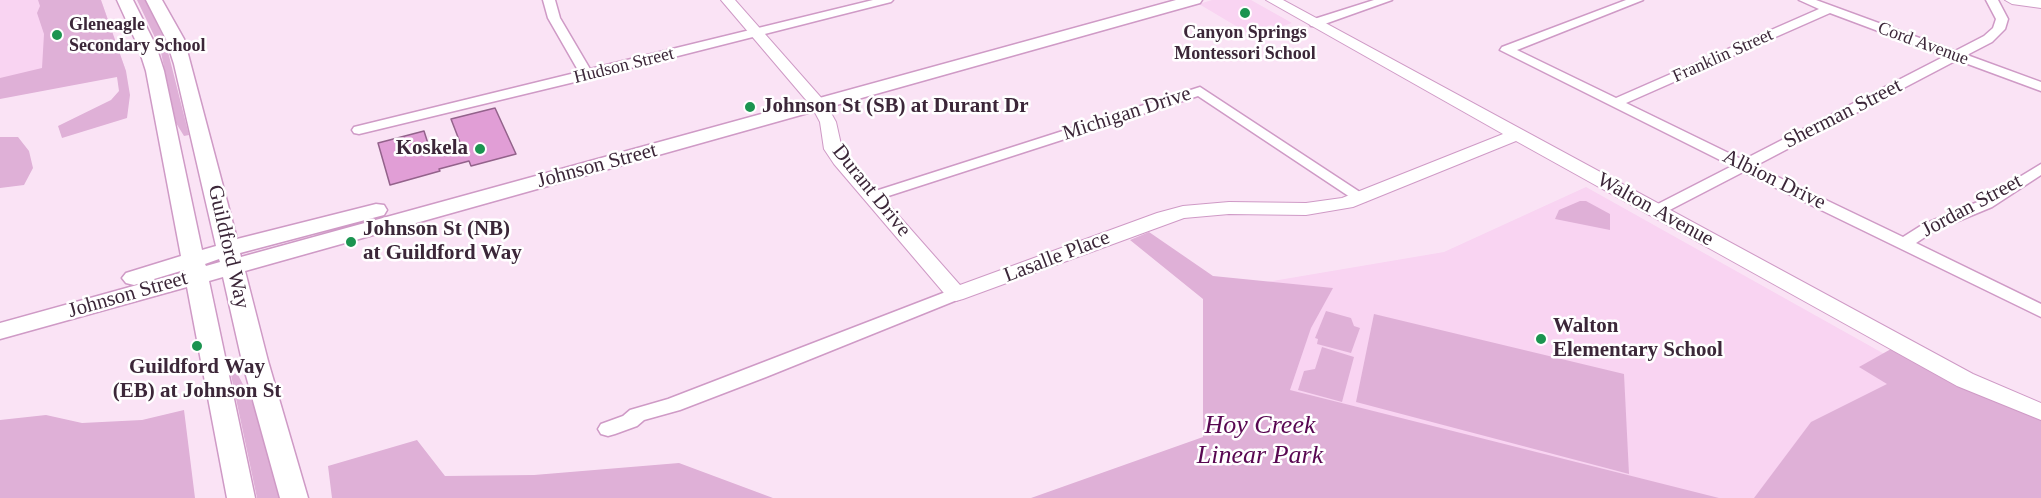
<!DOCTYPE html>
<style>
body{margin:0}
canvas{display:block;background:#fae3f5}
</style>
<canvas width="2041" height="498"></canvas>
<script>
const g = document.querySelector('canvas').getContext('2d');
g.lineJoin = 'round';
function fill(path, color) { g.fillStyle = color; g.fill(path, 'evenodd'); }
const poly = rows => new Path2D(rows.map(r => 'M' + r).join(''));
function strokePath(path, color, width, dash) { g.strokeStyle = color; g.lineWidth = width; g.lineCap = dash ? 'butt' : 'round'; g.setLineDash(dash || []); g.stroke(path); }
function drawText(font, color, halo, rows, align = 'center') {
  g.font = font + ' Georgia,serif'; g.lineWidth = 5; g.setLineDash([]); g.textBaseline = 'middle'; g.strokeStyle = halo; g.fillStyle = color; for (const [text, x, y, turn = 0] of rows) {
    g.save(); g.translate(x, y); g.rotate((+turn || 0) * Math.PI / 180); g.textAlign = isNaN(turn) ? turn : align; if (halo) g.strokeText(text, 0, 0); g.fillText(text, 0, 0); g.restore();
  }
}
fill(poly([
 [0,0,101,0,126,71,0,98],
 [1212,0,1251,0,1292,23,1277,28,1271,25,1246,32,1199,4],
 [1586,187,1938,384,1780,498,1368,498,1298,433,1249,285,1444,252]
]), '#f9d4f2');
fill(poly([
 [38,0,101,0,126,71,130,95,127,118,62,138,58,126,111,100,119,91,117,77,0,99,0,78,42,68,44,34,37,13,40,6],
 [137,0,145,0,165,40,189,135,184,136,176,123,160,48],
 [0,137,18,137,29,151,33,168,24,185,0,188],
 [1580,201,1586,201,1610,214,1610,230,1555,219,1559,210],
 [1149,232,1213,276,1333,288,1311,328,1290,390,1719,498,1031,498,1203,437,1203,299,1130,240],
 [1326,311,1351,318,1354,326,1360,328,1351,353,1317,344,1318,339,1315,338],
 [1374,314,1624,374,1629,474,1356,402],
 [1322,347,1354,357,1342,402,1298,390,1304,371,1315,369],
 [1891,349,2041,420,2041,498,1754,498,1811,422,1887,384,1859,367],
 [237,373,259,415,283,498,257,498,231,375],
 [184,410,195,498,0,498,0,420,46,415,82,423,142,420],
 [417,440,445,476,534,475,679,463,773,498,332,498,328,466]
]), '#dfb0d7');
const building = poly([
 [495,108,516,154,471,166,469,161,439,169,440,171,390,185,378,143,424,131,431,153,461,145,451,119,495,108]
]);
fill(building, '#e19ed6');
strokePath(building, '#93628b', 1.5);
const minor = poly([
 [543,0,555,0,560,18,590,69,873,0,893,0,891,2,587,79,359,134,354,133,352,130,354,127,579,72,548,18,543,0],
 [1374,0,1392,0,1319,26,1311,26,1309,23,1311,20,1374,0],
 [1626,0,1643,0,1517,50,1616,98,1819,9,1799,0,1816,0,1955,51,1984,36,1993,28,1996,19,1986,0,1998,0,2008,19,2005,29,1992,42,1967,55,2041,82,2041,91,1957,60,1755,166,1903,237,1922,225,1980,201,2041,164,2041,175,1992,207,1934,231,1916,243,2041,304,2041,317,1743,172,1662,214,1650,214,1648,211,1650,208,1732,166,1500,50,1502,47,1626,0],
 [1830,13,1945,56,1743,160,1626,103,1830,13],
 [1200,87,1369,198,1366,201,1356,201,1198,96,876,200,871,202,863,197,866,194,1200,87],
 [956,288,962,290,965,294,962,298,766,377,680,410,644,420,637,426,615,434,608,436,601,434,598,429,601,424,623,416,630,410,668,399,956,288]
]);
const tertiary = poly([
 [721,0,735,0,825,102,836,122,842,149,847,157,960,285,1157,213,1183,206,1229,202,1306,203,1342,198,1503,134,1266,0,1283,0,1973,374,2041,403,2041,420,1957,386,1516,141,1353,207,1306,215,1229,214,1184,218,963,299,956,301,949,299,834,164,824,149,820,122,812,107,721,0],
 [2005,0,2041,0,2041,8,2012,4,2005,0]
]);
const secondary = poly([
 [117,0,133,0,156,46,164,71,202,250,216,246,174,64,166,39,146,0,162,0,184,39,237,239,376,204,384,205,387,210,384,215,240,253,241,257,1176,0,1202,0,1200,3,245,271,268,361,308,498,280,498,242,361,223,277,209,281,255,498,227,498,187,287,0,339,0,323,184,272,184,270,134,285,126,283,122,278,126,273,181,256,146,71,138,46,117,0],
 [219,259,220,262,206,266,205,264,219,259]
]);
strokePath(minor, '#cf9ac6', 3);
strokePath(tertiary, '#cf9ac6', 2);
strokePath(secondary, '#cf9ac6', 3);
fill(minor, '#fff');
fill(tertiary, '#fff');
fill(secondary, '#fff');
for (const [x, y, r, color] of [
 [1245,13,6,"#1b9450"],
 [57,35,6,"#1b9450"],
 [750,107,6,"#1b9450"],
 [480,149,6,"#1b9450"],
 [351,242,6,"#1b9450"],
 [1541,339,6,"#1b9450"],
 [197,346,6,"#1b9450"]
]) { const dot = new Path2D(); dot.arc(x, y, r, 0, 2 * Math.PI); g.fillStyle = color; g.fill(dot); strokePath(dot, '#fff', 2); }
drawText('bold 18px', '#3c2739', '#fff', [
 ["Gleneagle",69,25],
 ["Secondary School",69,46],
 ["Canyon Springs",1245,33,"center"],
 ["Montessori School",1245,54,"center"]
], 'left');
drawText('18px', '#3c2739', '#fff', [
 ["Cord Avenue",1923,44,20],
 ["Franklin Street",1723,56,-24],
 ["Hudson Street",624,66,-14]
]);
drawText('bold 21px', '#3c2739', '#fff', [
 ["Johnson St (SB) at Durant Dr",762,107],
 ["Koskela",468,149,"right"],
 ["Johnson St (NB)",363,230],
 ["at Guildford Way",363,254],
 ["Walton",1553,327],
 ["Elementary School",1553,351],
 ["Guildford Way",197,368,"center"],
 ["(EB) at Johnson St",197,392,"center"]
], 'left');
drawText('21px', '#3c2739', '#fff', [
 ["Michigan Drive",1127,114,-18],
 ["Sherman Street",1843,114,-27],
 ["Johnson Street",597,166,-15],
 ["Albion Drive",1774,180,26],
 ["Durant Drive",871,191,51],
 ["Jordan Street",1972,206,-28],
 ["Walton Avenue",1655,210,29],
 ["Guildford Way",228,247,77],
 ["Lasalle Place",1057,257,-21],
 ["Johnson Street",128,295,-16]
]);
drawText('italic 26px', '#580751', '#fff', [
 ["Hoy Creek",1260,426],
 ["Linear Park",1260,456]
]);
</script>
